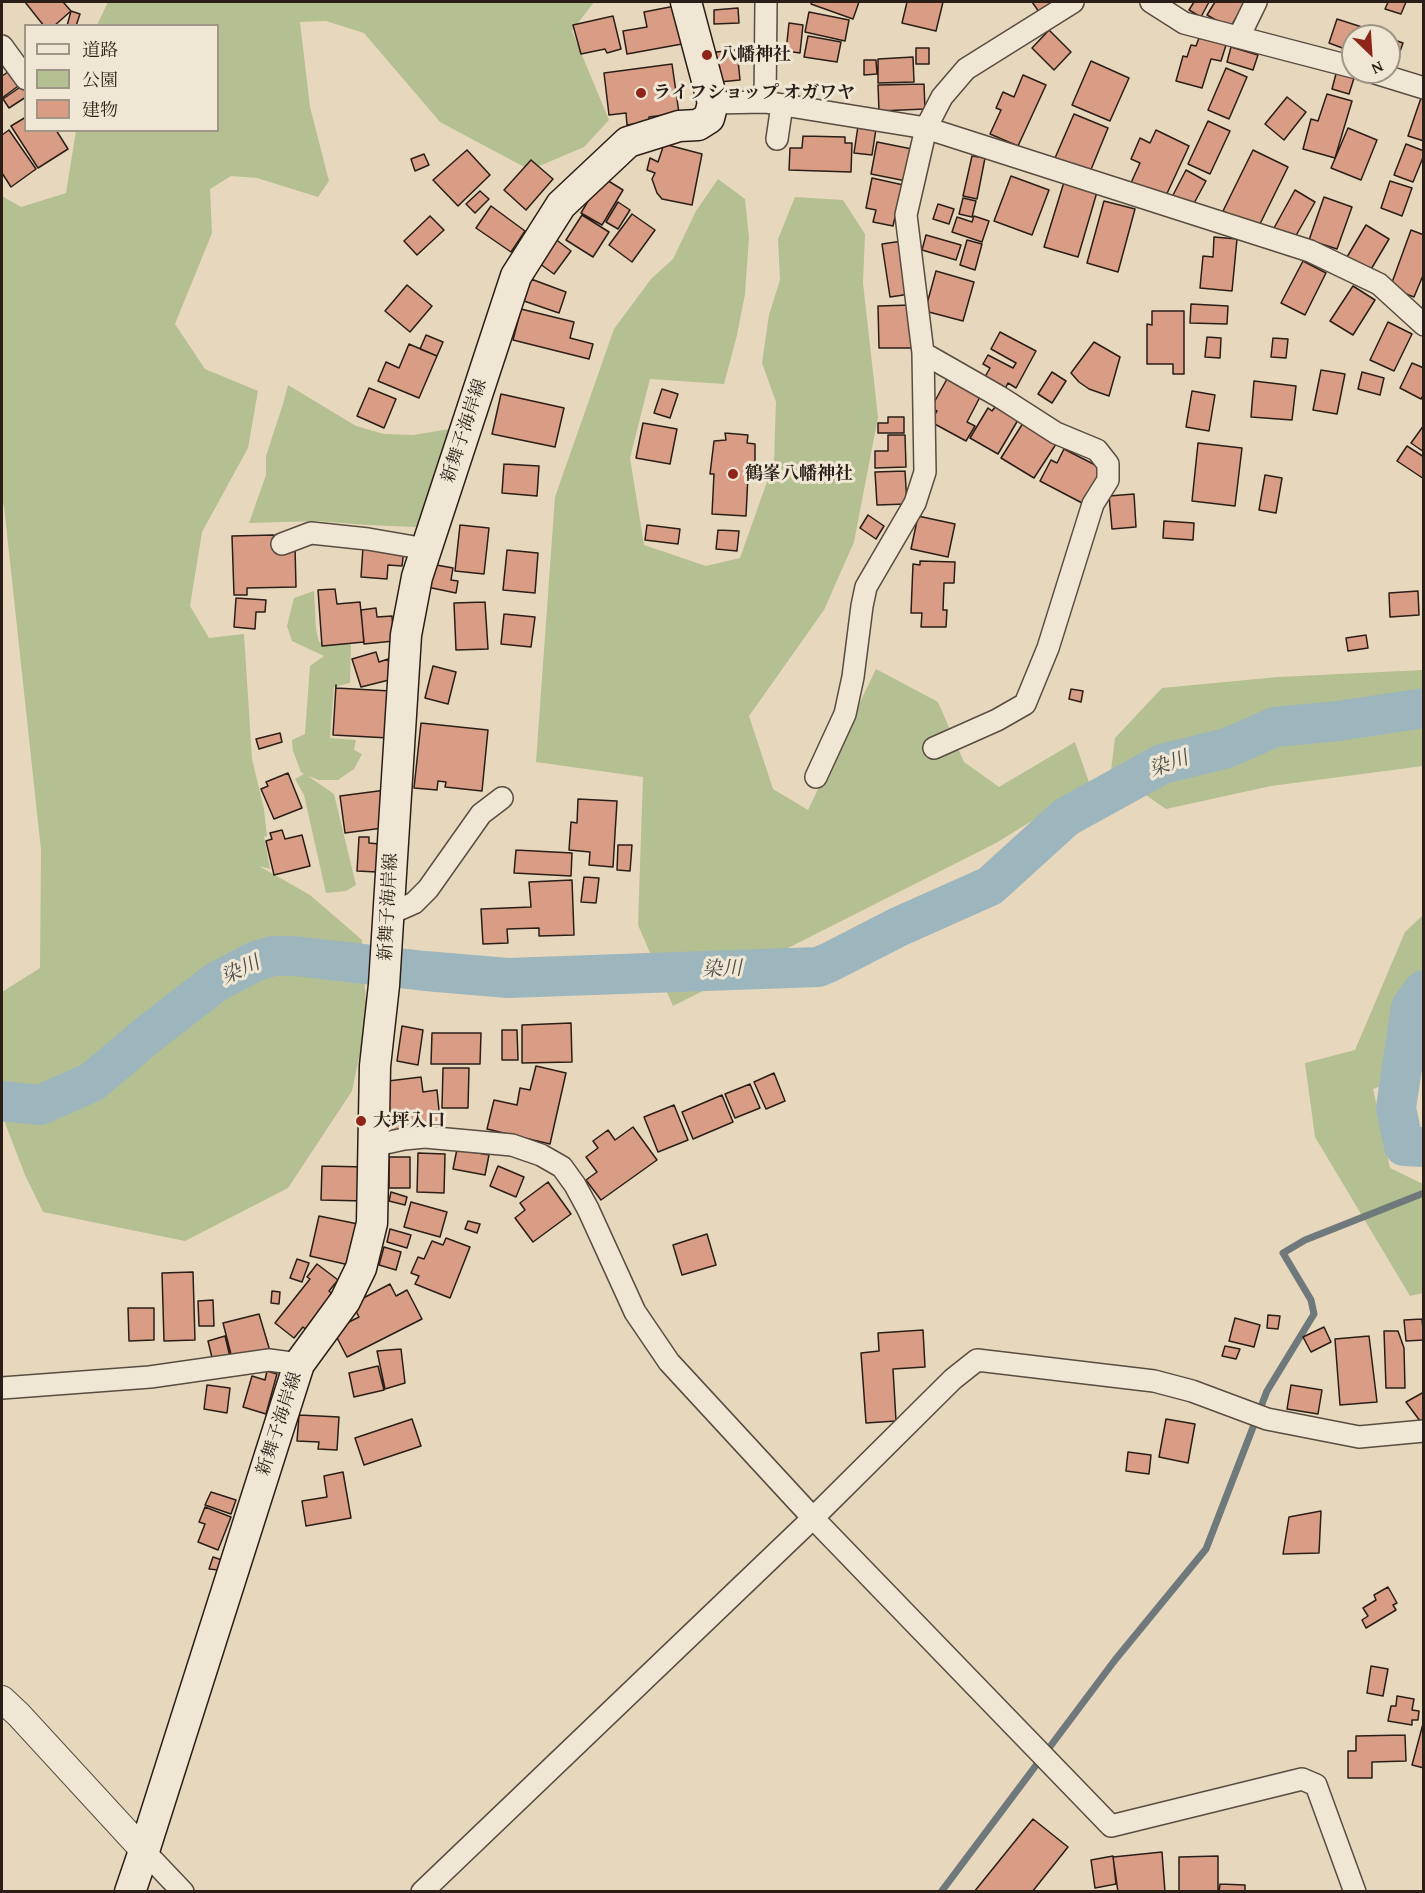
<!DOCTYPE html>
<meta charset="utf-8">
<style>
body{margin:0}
#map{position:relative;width:1425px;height:1893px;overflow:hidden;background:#e7d8bd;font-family:"Gentium Book Plus","Noto Serif JP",serif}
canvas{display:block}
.frame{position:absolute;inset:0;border:3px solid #2a1e17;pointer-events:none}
.legend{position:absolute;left:24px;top:24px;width:195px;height:108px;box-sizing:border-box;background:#efe6d4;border:2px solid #a09688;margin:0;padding:8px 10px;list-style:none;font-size:18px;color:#2a1e17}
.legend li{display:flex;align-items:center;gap:12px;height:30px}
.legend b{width:30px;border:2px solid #a09688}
.north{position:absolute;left:1341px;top:24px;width:60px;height:60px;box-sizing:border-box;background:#efe6d4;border:2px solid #a09688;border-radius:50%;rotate:155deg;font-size:16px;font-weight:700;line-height:24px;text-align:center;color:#2a1e17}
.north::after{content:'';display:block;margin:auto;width:21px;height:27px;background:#8f2418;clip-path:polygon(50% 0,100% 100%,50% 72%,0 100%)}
</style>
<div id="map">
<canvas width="1425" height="1893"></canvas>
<div class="frame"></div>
<ul class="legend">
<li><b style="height:8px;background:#efe6d4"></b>道路</li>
<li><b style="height:16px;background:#b4bf92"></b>公園</li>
<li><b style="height:16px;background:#d99d85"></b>建物</li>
</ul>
<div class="north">N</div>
</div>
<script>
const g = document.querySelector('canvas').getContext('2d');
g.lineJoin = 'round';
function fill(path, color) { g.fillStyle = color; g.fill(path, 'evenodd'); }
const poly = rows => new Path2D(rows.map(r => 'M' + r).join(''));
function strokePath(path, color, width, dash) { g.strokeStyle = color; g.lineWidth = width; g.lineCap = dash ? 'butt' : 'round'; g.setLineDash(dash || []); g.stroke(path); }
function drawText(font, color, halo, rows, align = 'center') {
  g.font = font + ' "Gentium Book Plus","Noto Serif JP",serif'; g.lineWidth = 6; g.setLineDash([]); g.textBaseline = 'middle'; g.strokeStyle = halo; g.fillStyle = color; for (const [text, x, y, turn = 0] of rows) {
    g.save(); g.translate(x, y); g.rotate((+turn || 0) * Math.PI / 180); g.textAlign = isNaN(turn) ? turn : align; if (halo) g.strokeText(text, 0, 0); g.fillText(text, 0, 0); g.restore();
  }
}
fill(poly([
 [108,2,594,2,572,31,609,120,584,147,530,170,440,122,364,33,326,21,300,22,310,107,329,181,318,197,257,178,231,176,210,189,212,233,175,324,205,369,258,391,248,448,202,532,190,606,209,638,244,634,252,759,264,809,267,837,264,836,270,869,259,866,310,895,362,940,367,1019,352,1091,288,1188,185,1241,43,1212,25,1175,2,1115,2,992,40,968,41,850,4,506,2,502,2,196,21,207,66,193,76,131,218,130,218,26,97,25],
 [718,179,745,199,749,237,745,294,737,335,724,384,650,379,630,458,644,545,706,566,740,558,774,462,776,402,762,363,769,315,780,280,778,239,795,197,843,200,865,234,863,283,878,417,854,542,824,610,749,716,773,789,808,810,876,669,938,702,964,762,999,787,1075,742,1090,785,996,843,673,1006,638,925,643,777,536,762,555,497,614,329,651,279,673,259,696,211],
 [288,385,356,426,384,434,413,435,450,429,421,522,416,527,366,525,318,521,249,523,266,475,266,456,283,404],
 [314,591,316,629,319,642,351,643,350,683,334,687,330,738,356,740,354,750,362,754,354,769,338,780,319,780,308,776,334,794,356,885,346,891,326,893,304,795,295,779,304,774,301,772,293,751,292,740,305,734,310,666,324,656,292,641,287,626,294,598],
 [1423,670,1423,766,1271,786,1166,809,1111,771,1115,738,1162,688,1278,677],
 [1423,915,1423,1071,1373,1089,1390,1168,1423,1184,1423,1293,1410,1296,1315,1137,1305,1063,1355,1050,1405,932]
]), '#b4bf92');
strokePath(poly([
 [941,1892,1115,1660,1206,1549,1267,1391,1314,1314,1311,1300,1283,1253,1305,1240,1424,1193]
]), '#6f797b', 7);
strokePath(poly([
 [1424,990,1411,1007,1396,1108,1404,1146,1424,1147],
 [2,1101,40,1105,92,1082,150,1033,216,982,256,961,273,956,294,956,425,971,508,978,818,967,830,962,898,927,990,886,1066,817,1162,764,1227,748,1275,727,1338,721,1424,708]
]), '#9db6bd', 40);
const building = poly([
 [25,2,63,2,71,11,54,26,44,26,25,2],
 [812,2,859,2,853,19,811,4,812,2],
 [907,2,943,2,936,31,902,23,907,2],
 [1032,2,1065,2,1042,16,1032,2],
 [1194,2,1209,2,1201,17,1189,10,1194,2],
 [1215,2,1245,2,1230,28,1207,15,1215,2],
 [1388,2,1406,2,1401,14,1385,9,1388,2],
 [675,6,682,44,627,54,623,31,647,27,644,12,675,6],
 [738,8,739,23,714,24,714,10,738,8],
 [71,11,80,14,76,26,67,26,71,11],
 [809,12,849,20,845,41,805,32,809,12],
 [613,16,621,49,607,53,605,49,581,54,573,25,613,16],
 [1337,19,1365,28,1363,36,1353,36,1353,52,1329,43,1337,19],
 [789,23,803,25,800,53,786,51,789,23],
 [1049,30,1071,52,1054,70,1032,48,1049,30],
 [808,36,841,42,837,62,804,57,808,36],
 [1199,38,1226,45,1221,61,1211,59,1202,88,1176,81,1183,56,1187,57,1191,45,1196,46,1199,38],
 [1389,38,1403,43,1393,71,1389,70,1389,38],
 [1231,47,1258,55,1253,70,1227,62,1231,47],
 [916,48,929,48,929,64,916,64,916,48],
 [737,50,740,80,719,82,716,52,737,50],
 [913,57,914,82,878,83,878,59,913,57],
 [864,60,876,60,877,74,864,75,864,60],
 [1091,61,1129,78,1110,121,1072,105,1091,61],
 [672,64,679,113,649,117,649,122,627,125,626,113,609,115,604,73,672,64],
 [15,67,25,81,2,98,2,76,15,67],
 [1226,68,1247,77,1229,119,1208,110,1226,68],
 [1337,70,1355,75,1349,94,1332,89,1337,70],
 [1023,75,1046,85,1018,146,990,134,1001,110,996,108,1003,92,1014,97,1023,75],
 [26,83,26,97,9,108,3,99,26,83],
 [924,84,925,109,879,111,878,85,924,84],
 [1327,94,1352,101,1335,158,1303,149,1311,119,1318,121,1327,94],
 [1287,97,1306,112,1284,140,1265,124,1287,97],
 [1421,98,1424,98,1424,141,1408,136,1421,98],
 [1074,114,1108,128,1090,172,1055,158,1074,114],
 [26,117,26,130,56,130,68,149,38,168,11,126,26,117],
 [1208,121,1230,131,1210,174,1188,164,1208,121],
 [858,126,876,129,872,155,854,153,858,126],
 [1348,128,1377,140,1361,180,1331,168,1348,128],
 [9,130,36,169,11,187,2,173,2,135,9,130],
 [1156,130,1189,146,1164,200,1130,185,1140,163,1131,159,1140,138,1150,143,1156,130],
 [803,136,845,137,845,143,852,143,851,172,789,170,790,148,802,148,803,136],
 [877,142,912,149,906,181,871,174,877,142],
 [664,144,702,154,692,205,662,199,657,193,652,179,655,173,647,170,650,158,658,162,664,144],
 [1406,144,1424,151,1424,155,1413,182,1394,175,1406,144],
 [467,150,490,175,458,206,433,180,467,150],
 [1253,150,1288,167,1258,228,1223,211,1253,150],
 [424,154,429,165,415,171,411,159,424,154],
 [972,156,985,158,977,199,963,196,972,156],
 [531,160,553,179,526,210,504,190,531,160],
 [1186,170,1206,181,1192,207,1172,197,1186,170],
 [1011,176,1049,190,1032,235,994,221,1011,176],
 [602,177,623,190,602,225,581,213,602,177],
 [872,178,908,186,906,197,900,195,893,226,873,222,876,210,866,208,872,178],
 [1390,181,1412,188,1402,216,1381,208,1390,181],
 [1064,182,1097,192,1078,257,1044,247,1064,182],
 [1295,190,1315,202,1294,239,1274,228,1295,190],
 [480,191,489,199,475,213,466,204,480,191],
 [1324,197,1352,207,1337,249,1309,240,1324,197],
 [963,198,976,201,972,217,959,214,963,198],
 [1104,201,1135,209,1118,272,1087,263,1104,201],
 [618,202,630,210,618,229,606,222,618,202],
 [938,204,954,209,949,224,933,219,938,204],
 [491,206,525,231,511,252,476,228,491,206],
 [632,214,655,230,632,262,609,245,632,214],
 [582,215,609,232,593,257,566,240,582,215],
 [430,216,444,230,417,255,404,241,430,216],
 [974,216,989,221,982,242,952,232,957,217,972,222,974,216],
 [1366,225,1389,239,1370,271,1347,257,1366,225],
 [1411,230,1424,235,1424,273,1414,297,1390,288,1411,230],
 [926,235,961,245,956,260,922,250,926,235],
 [1214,237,1237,239,1232,291,1200,288,1203,256,1213,257,1214,237],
 [554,238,571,251,554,274,536,261,554,238],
 [967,240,982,244,975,270,960,265,967,240],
 [902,241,910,294,890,297,882,244,902,241],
 [1303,261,1326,273,1305,315,1281,303,1303,261],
 [936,271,974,282,963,321,925,311,936,271],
 [531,279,566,292,559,313,524,301,531,279],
 [407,285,432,306,410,332,385,311,407,285],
 [1353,286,1375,300,1353,335,1330,321,1353,286],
 [1191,304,1228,306,1227,324,1190,323,1191,304],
 [912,305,912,348,879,348,878,306,912,305],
 [521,309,574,322,570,338,593,344,589,359,513,340,521,309],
 [1152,311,1184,311,1184,374,1173,374,1173,364,1147,364,1147,324,1152,325,1152,311],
 [1388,322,1412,334,1394,371,1370,360,1388,322],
 [1000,332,1036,351,1016,388,1008,383,1003,393,982,382,990,368,983,364,988,355,1013,368,1016,363,991,349,1000,332],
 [426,335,443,342,437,356,420,349,426,335],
 [1207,337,1221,338,1220,358,1205,357,1207,337],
 [1273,338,1288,339,1286,358,1271,357,1273,338],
 [1094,342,1120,357,1109,396,1089,389,1079,382,1071,373,1094,342],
 [409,344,437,356,419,398,378,381,386,362,399,368,409,344],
 [1412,363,1424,368,1424,394,1421,399,1400,388,1412,363],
 [1321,370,1345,374,1337,414,1313,410,1321,370],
 [1052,372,1066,381,1052,403,1038,394,1052,372],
 [1362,372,1384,378,1380,395,1358,389,1362,372],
 [947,379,980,397,967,422,975,426,966,441,931,422,937,411,931,408,947,379],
 [1254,381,1296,386,1292,420,1251,417,1254,381],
 [369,388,396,399,384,428,357,416,369,388],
 [662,389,678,394,670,418,654,413,662,389],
 [1192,391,1215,395,1209,431,1186,427,1192,391],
 [501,394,564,408,555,447,492,434,501,394],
 [995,407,1018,420,998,454,970,438,988,408,992,411,995,407],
 [888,417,904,417,904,433,878,433,878,423,888,423,888,417],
 [1025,420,1058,441,1034,478,1001,458,1025,420],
 [643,423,677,429,670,464,636,458,643,423],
 [1424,425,1424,452,1411,443,1424,425],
 [725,433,748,435,747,443,755,444,755,474,748,476,746,516,712,514,714,474,710,474,714,441,726,440,725,433],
 [888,435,905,435,906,467,875,468,875,451,888,451,888,435],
 [1198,443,1242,448,1235,506,1192,501,1198,443],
 [1407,446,1424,457,1424,479,1397,461,1407,446],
 [1064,449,1103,469,1084,504,1040,481,1051,460,1057,463,1064,449],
 [504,464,539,466,537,496,502,493,504,464],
 [905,471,907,504,877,505,875,472,905,471],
 [1265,475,1282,478,1276,513,1259,510,1265,475],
 [1134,494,1136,527,1112,529,1109,496,1134,494],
 [868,515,884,526,876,539,860,528,868,515],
 [918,516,955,524,948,557,911,549,918,516],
 [1164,521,1194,523,1193,540,1163,538,1164,521],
 [460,525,489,528,484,574,455,571,460,525],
 [647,525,680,529,678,544,645,540,647,525],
 [718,530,739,531,737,551,716,549,718,530],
 [274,535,274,547,295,546,296,587,247,588,247,595,234,595,232,536,274,535],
 [363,547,404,550,402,566,388,565,387,579,361,577,363,547],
 [507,550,538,553,535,593,503,590,507,550],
 [920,561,955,562,954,583,944,583,943,610,947,610,946,627,921,627,922,613,911,613,913,564,920,565,920,561],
 [431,564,453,568,451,580,458,581,456,593,427,587,431,564],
 [335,589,337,604,360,602,364,642,322,646,318,590,335,589],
 [1418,591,1419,615,1390,617,1389,593,1418,591],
 [236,598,266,600,265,612,256,612,255,629,234,627,236,598],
 [485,602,488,649,456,650,454,603,485,602],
 [376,608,377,617,392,616,394,641,364,644,361,610,376,608],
 [504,614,535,617,531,647,501,644,504,614],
 [1366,635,1368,648,1348,651,1346,638,1366,635],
 [376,652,379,662,388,659,393,679,361,687,352,659,376,652],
 [433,666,456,672,448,704,425,698,433,666],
 [336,685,336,688,391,691,389,738,333,735,336,685],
 [1071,689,1083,691,1081,702,1069,699,1071,689],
 [421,723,488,730,482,791,445,787,446,782,438,781,437,790,414,788,421,723],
 [280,733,282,742,259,749,256,739,280,733],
 [288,773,302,808,274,819,261,789,268,786,266,782,288,773],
 [386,790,390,827,345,833,340,796,386,790],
 [578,799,617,801,613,867,589,865,590,852,569,850,571,822,577,823,578,799],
 [282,830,285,839,302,835,310,866,274,875,266,841,272,839,270,833,282,830],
 [359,837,369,837,369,843,379,844,377,872,357,871,359,837],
 [618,845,632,845,630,871,617,870,618,845],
 [516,850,572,853,571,876,514,873,516,850],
 [584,877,599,878,596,903,581,902,584,877],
 [572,880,574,935,539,936,539,928,507,929,508,943,483,944,481,909,531,907,529,882,572,880],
 [571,1023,572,1062,522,1063,522,1025,571,1023],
 [402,1026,423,1030,418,1065,397,1061,402,1026],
 [502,1030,517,1030,518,1060,502,1060,502,1030],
 [432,1033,481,1033,480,1064,431,1064,432,1033],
 [536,1066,566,1073,550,1144,487,1129,494,1100,517,1105,520,1088,530,1090,536,1066],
 [443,1068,469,1068,468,1108,442,1108,443,1068],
 [774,1073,785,1101,766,1109,754,1082,774,1073],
 [421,1077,423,1092,437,1090,441,1130,385,1136,380,1082,421,1077],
 [750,1084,760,1108,735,1118,725,1094,750,1084],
 [722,1095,733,1122,693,1139,682,1112,722,1095],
 [674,1105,688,1140,658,1152,644,1117,674,1105],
 [633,1127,657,1160,601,1200,586,1180,597,1172,586,1157,598,1148,593,1141,608,1130,615,1140,633,1127],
 [457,1149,489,1155,485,1175,453,1169,457,1149],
 [418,1153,445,1154,444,1193,417,1192,418,1153],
 [389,1157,410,1157,410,1188,389,1188,389,1157],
 [322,1166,365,1167,365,1201,321,1200,322,1166],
 [498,1166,524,1177,516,1197,490,1186,498,1166],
 [548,1182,571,1214,533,1242,515,1218,525,1210,520,1203,548,1182],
 [391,1192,407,1197,405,1205,389,1201,391,1192],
 [411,1202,447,1212,440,1237,404,1227,411,1202],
 [319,1216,358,1224,349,1265,310,1256,319,1216],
 [468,1221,480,1224,477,1233,465,1229,468,1221],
 [390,1229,411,1235,407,1248,387,1242,390,1229],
 [707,1234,716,1265,682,1275,673,1245,707,1234],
 [446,1238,470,1247,450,1298,415,1284,419,1276,411,1273,418,1257,424,1259,432,1241,443,1245,446,1238],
 [384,1247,401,1252,396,1270,379,1265,384,1247],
 [297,1259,309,1263,302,1282,290,1278,297,1259],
 [317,1264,338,1280,329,1291,335,1296,308,1331,303,1327,294,1338,275,1323,310,1279,307,1277,317,1264],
 [193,1272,195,1340,164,1341,162,1273,193,1272],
 [390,1284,396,1296,407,1290,422,1319,347,1357,333,1330,359,1317,352,1304,390,1284],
 [272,1291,280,1292,279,1304,271,1303,272,1291],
 [213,1300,214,1326,199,1326,198,1301,213,1300],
 [128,1308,154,1308,154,1340,129,1341,128,1308],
 [259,1314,270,1351,233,1362,223,1323,259,1314],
 [1268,1315,1280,1316,1278,1329,1267,1328,1268,1315],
 [1235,1318,1260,1325,1254,1347,1229,1341,1235,1318],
 [1422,1319,1424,1340,1406,1341,1404,1320,1422,1319],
 [1324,1327,1331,1342,1311,1352,1303,1337,1324,1327],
 [923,1330,925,1367,893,1369,896,1421,866,1423,861,1353,879,1351,878,1333,923,1330],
 [1384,1331,1398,1331,1404,1348,1405,1388,1386,1388,1384,1331],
 [225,1336,231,1361,214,1366,208,1341,225,1336],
 [1369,1336,1377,1402,1340,1405,1335,1339,1369,1336],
 [1225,1346,1240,1349,1236,1359,1222,1356,1225,1346],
 [401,1349,405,1383,385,1389,377,1351,401,1349],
 [378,1366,384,1390,354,1397,349,1373,378,1366],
 [267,1371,277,1374,266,1414,243,1407,252,1376,265,1380,267,1371],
 [207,1385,230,1388,227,1413,204,1409,207,1385],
 [1291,1385,1322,1390,1318,1414,1287,1409,1291,1385],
 [1424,1392,1424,1425,1423,1425,1406,1402,1424,1392],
 [299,1415,339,1417,337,1450,318,1449,319,1442,297,1441,299,1415],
 [412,1419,421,1446,364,1465,355,1438,412,1419],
 [1166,1419,1195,1424,1188,1463,1159,1457,1166,1419],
 [1128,1452,1151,1455,1149,1474,1126,1471,1128,1452],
 [343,1472,351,1518,306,1526,302,1501,327,1497,324,1476,343,1472],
 [211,1492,236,1500,231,1514,205,1505,211,1492],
 [205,1507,231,1517,218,1550,198,1542,205,1524,199,1522,205,1507],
 [1321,1511,1319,1553,1283,1554,1289,1517,1321,1511],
 [213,1557,222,1560,218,1570,209,1569,213,1557],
 [1388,1587,1397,1603,1393,1605,1396,1610,1366,1628,1362,1620,1368,1616,1363,1608,1376,1600,1374,1595,1388,1587],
 [1371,1666,1388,1669,1383,1696,1367,1693,1371,1666],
 [1397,1696,1414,1699,1412,1710,1419,1711,1418,1720,1412,1720,1412,1725,1388,1721,1391,1706,1396,1706,1397,1696],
 [1424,1720,1424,1768,1412,1765,1424,1720],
 [1405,1735,1406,1761,1372,1762,1372,1778,1348,1778,1348,1751,1356,1751,1356,1736,1405,1735],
 [1033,1819,1068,1847,1032,1892,974,1892,1033,1819],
 [1162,1852,1165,1892,1118,1892,1113,1857,1162,1852],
 [1113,1856,1116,1884,1095,1888,1091,1860,1113,1856],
 [1218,1856,1218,1892,1179,1892,1179,1857,1218,1856],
 [1220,1884,1245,1885,1245,1892,1219,1892,1220,1884]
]);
fill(building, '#d99d85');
strokePath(building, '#2a1e17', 1.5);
const minor = poly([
 [1151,2,1184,23,1353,67],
 [1239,37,1256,2],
 [2,46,26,79],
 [1372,72,1424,88],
 [765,102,766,2],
 [713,103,765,102,926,128,1310,251,1379,284,1424,325],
 [777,139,782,105],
 [923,353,1000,397,1056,433,1097,450,1108,464,1108,480,1093,504,1048,648,1025,704,997,720,934,748],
 [282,544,311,533,368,539,426,549],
 [816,777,845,714,853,677,862,606,866,587,915,503,925,472,923,353,906,215,926,128,942,97,966,69,1073,2],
 [389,914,414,903,428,889,481,814,502,798],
 [372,1146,404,1139,425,1137,512,1145,541,1155,562,1167,575,1185,588,1209,635,1312,669,1362,813,1518,1111,1826,1302,1779,1316,1785,1355,1892],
 [2,1388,150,1377,269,1360,299,1364],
 [144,1851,183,1892],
 [422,1892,813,1518,953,1379,977,1360,1154,1381,1192,1391,1267,1419,1359,1437,1424,1431]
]);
const tertiary = poly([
 [2,1699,19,1715,144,1851]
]);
const secondary = poly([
 [130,1892,144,1851,299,1364,345,1301,361,1268,372,1223,375,1066,384,985,406,635,417,577,516,276,561,205,628,142,679,126,698,125,709,118,713,103,686,2]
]);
strokePath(minor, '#594c40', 24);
strokePath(tertiary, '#594c40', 28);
strokePath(secondary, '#2a1e17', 33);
strokePath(minor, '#efe6d4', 21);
strokePath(tertiary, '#efe6d4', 26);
strokePath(secondary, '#efe6d4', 30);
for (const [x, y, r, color] of [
 [707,55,6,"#8f2418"],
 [641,93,6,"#8f2418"],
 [733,474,6,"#8f2418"],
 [361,1121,6,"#8f2418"]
]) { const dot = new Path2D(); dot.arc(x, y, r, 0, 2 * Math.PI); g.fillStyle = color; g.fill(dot); strokePath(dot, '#efe6d4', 2); }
drawText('bold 18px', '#2a1e17', '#efe6d4', [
 ["八幡神社",719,55],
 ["ライフショップ オガワヤ",653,93],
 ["鶴峯八幡神社",745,474],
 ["大坪入口",373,1121]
], 'left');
drawText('18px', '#2a1e17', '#efe6d4', [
 ["新舞子海岸線",465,431,-72],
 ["新舞子海岸線",389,907,-87],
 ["新舞子海岸線",280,1424,-72]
]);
drawText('italic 20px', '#4c4c49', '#efe6d4', [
 ["染川",1169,765,-20],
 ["染川",722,970,-2],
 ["染川",241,971,-25]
]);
</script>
